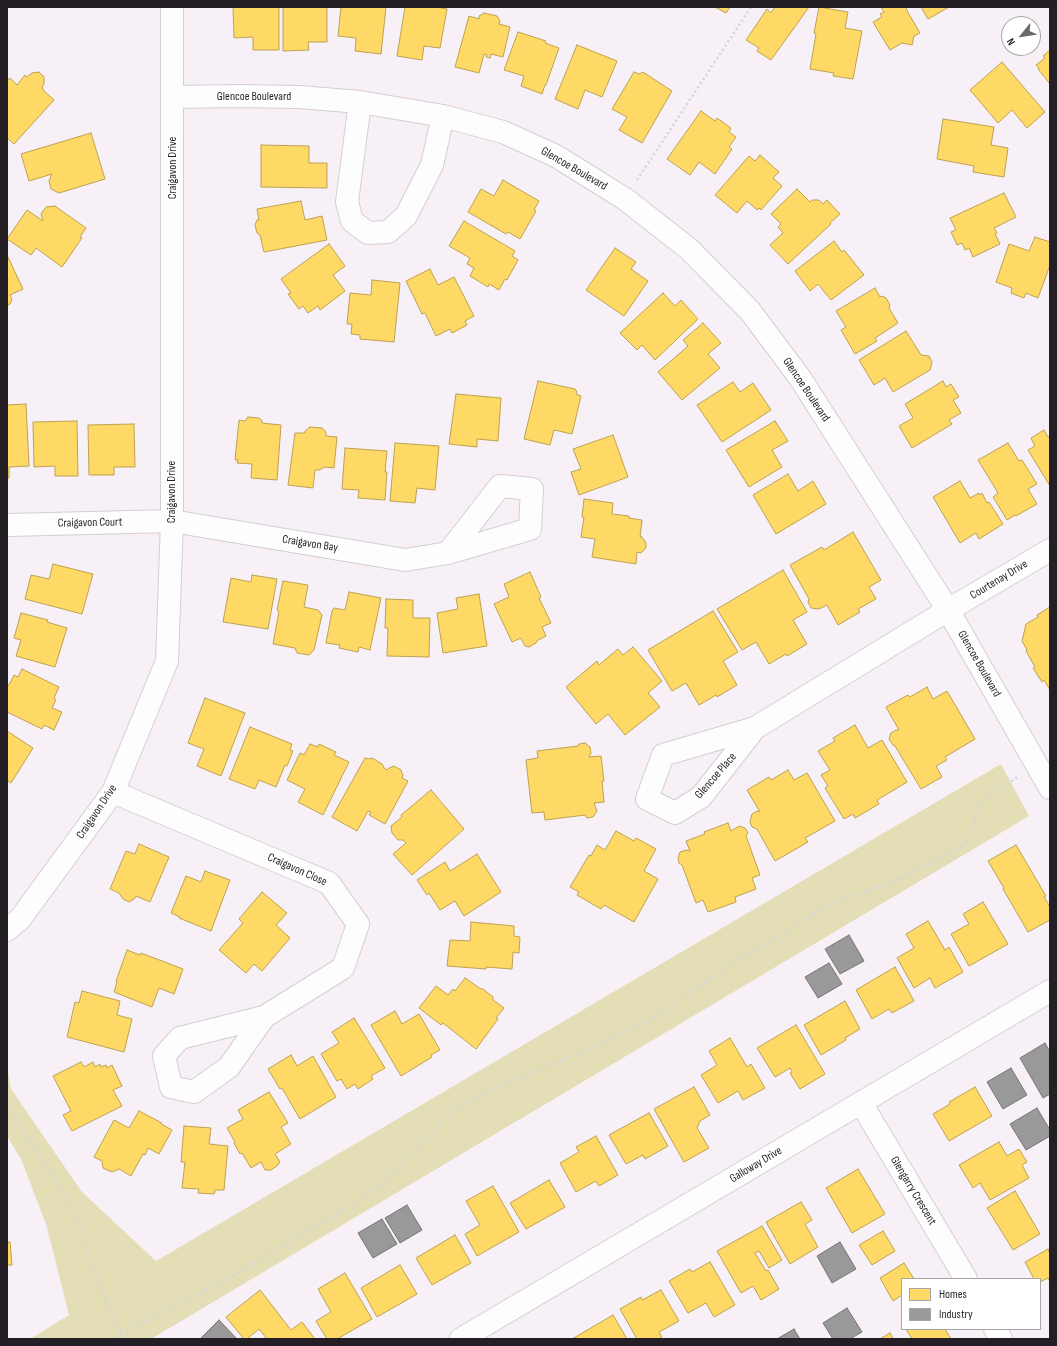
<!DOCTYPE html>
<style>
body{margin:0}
#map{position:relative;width:1057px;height:1346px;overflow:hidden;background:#f7f0f6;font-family:"Sofia Sans Condensed",sans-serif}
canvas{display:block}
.frame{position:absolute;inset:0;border:8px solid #241f24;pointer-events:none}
.legend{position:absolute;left:901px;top:1278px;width:140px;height:52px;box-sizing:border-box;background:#fff;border:1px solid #a7a5a7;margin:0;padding:5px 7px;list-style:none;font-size:12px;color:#241f24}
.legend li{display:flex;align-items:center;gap:8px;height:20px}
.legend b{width:20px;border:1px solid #a7a5a7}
.north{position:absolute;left:1001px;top:16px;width:40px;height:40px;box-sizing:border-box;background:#fff;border:1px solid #a7a5a7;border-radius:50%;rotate:240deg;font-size:11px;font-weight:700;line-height:16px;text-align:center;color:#241f24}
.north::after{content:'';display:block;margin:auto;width:14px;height:18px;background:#6e686e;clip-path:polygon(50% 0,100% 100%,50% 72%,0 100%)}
</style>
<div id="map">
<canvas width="1057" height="1346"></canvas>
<div class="frame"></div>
<ul class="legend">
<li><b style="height:11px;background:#ffd966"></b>Homes</li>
<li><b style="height:11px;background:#999"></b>Industry</li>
</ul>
<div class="north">N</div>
</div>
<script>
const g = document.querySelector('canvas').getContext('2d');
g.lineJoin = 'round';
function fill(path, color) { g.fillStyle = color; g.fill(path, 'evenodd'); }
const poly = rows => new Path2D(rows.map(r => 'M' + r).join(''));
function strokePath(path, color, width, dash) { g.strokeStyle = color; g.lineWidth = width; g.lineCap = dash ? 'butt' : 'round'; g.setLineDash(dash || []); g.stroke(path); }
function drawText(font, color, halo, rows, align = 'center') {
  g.font = font + ' "Sofia Sans Condensed",sans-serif'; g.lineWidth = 4; g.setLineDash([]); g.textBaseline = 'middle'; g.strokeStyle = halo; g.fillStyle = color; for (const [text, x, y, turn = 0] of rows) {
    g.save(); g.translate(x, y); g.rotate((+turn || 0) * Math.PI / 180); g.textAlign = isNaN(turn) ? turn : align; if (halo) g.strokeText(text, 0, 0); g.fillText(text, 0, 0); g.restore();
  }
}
fill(poly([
 [1001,764,1029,816,151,1339,30,1339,69,1315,46,1224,21,1159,7,1136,7,1066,11,1089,82,1192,156,1261]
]), '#e4deb6');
const homes = poly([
 [233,7,279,7,279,50,253,50,253,37,234,38,233,7],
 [283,7,327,7,327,42,308,42,309,50,283,51,283,7],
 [341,7,386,7,381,54,355,51,356,38,338,36,341,7],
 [405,7,437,7,447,9,440,48,424,46,422,60,397,56,405,7],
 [715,7,730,7,726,13,715,7],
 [775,7,809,7,771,60,757,51,759,48,746,40,767,9,771,13,775,7],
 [819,7,848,12,845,28,862,31,853,79,833,76,834,73,810,69,816,34,814,33,819,7],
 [881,7,908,7,906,9,920,33,914,36,912,45,902,43,890,50,873,22,882,17,880,14,884,12,881,7],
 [921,7,949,7,928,19,921,7],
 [484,13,497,16,500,21,499,24,510,27,503,57,491,54,490,58,486,57,487,55,484,54,479,73,455,67,469,16,479,19,479,16,484,13],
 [518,32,546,41,545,43,559,48,546,85,545,85,542,94,521,86,524,76,504,70,518,32],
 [577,45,617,61,602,97,585,90,578,109,555,99,577,45],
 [1050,50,1050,84,1038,69,1039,68,1036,65,1045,58,1043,56,1050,50],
 [1002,62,1045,112,1027,128,1012,110,998,123,970,90,1002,62],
 [39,72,44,77,44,84,42,87,44,91,54,100,14,144,7,138,7,81,10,78,17,85,25,75,27,77,32,73,39,72],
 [634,72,639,74,643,72,672,91,642,143,619,130,627,117,612,109,634,72],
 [701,111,715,121,717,118,731,128,729,132,736,137,729,147,732,149,715,174,699,162,690,175,667,159,701,111],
 [943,119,994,127,991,145,1008,148,1004,177,973,172,974,166,937,159,943,119],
 [91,133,105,179,59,193,51,189,49,181,52,174,29,181,21,154,91,133],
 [261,145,309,146,309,163,327,163,327,188,261,187,261,145],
 [760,155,779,172,773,178,782,186,761,210,759,208,757,210,747,201,737,213,715,195,749,156,755,161,760,155],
 [503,180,539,201,534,210,536,211,520,239,508,232,506,234,468,212,481,189,494,196,503,180],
 [797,189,810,202,812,200,819,200,823,204,827,200,840,214,830,223,831,224,788,264,770,245,783,233,778,227,781,224,771,214,797,189],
 [1004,193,1016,217,994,228,997,233,995,234,1000,244,973,257,969,248,965,250,962,243,957,245,951,232,956,230,950,218,1004,193],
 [301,201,305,220,322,216,327,240,264,252,260,235,257,233,255,225,257,220,259,220,257,209,301,201],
 [55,206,86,228,80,237,82,238,62,267,36,248,31,255,7,239,27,210,43,221,41,214,46,207,55,206],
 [464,221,515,251,512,256,518,260,507,280,505,279,499,290,489,284,488,287,470,276,474,268,467,264,470,258,449,246,464,221],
 [1035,237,1050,242,1050,265,1038,298,1026,293,1024,298,1011,293,1012,288,996,282,1009,244,1029,251,1035,237],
 [834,241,842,252,844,250,864,275,831,300,818,284,810,291,795,271,834,241],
 [329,244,345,266,333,275,345,291,320,310,318,306,308,313,303,306,299,309,288,294,291,293,281,279,329,244],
 [615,248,636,262,631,269,648,281,624,316,586,290,615,248],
 [7,255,23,289,10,295,12,299,10,304,7,306,7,255],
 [430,269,438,285,454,277,474,316,465,321,467,325,452,333,450,329,436,336,425,313,422,314,406,281,430,269],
 [372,280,400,283,394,342,360,339,360,335,351,334,352,324,347,324,350,293,371,295,372,280],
 [875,288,880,297,882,296,886,298,890,305,889,308,898,323,875,338,877,341,855,354,841,330,846,327,836,311,875,288],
 [663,293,675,306,681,300,698,319,655,360,642,345,637,350,620,333,663,293],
 [703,323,721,343,708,354,720,368,682,400,658,372,688,346,683,340,703,323],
 [906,331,921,355,929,356,932,362,930,370,893,392,885,378,874,385,859,360,906,331],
 [538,381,575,389,577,392,576,394,581,396,572,434,554,430,550,445,524,439,538,381],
 [943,381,946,387,951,384,959,397,953,400,961,413,949,420,952,424,912,448,899,426,913,418,905,404,943,381],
 [733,382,740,392,753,383,771,410,722,442,697,405,733,382],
 [456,394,501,398,498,441,477,439,477,447,449,444,456,394],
 [26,404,29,466,9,467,9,478,7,478,7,405,26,404],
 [248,417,259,418,262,421,262,423,281,425,277,480,251,478,252,464,237,463,238,460,235,460,239,420,245,421,248,417],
 [77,421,78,476,55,476,55,466,34,467,33,422,77,421],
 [775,421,788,441,772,450,782,467,749,487,726,450,775,421],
 [134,424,135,467,114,467,114,475,89,475,88,425,134,424],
 [310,427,322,428,326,432,326,436,337,437,334,468,325,467,319,470,315,470,313,488,288,485,295,433,305,433,305,431,310,427],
 [1044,430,1048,437,1050,435,1050,486,1028,450,1035,446,1031,438,1044,430],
 [613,435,628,477,579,495,571,472,581,469,573,449,613,435],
 [395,443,439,446,435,490,417,488,415,503,390,501,395,443],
 [1008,443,1019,461,1022,460,1037,484,1028,489,1037,504,1016,516,1015,515,1007,520,993,497,998,493,978,460,1008,443],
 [345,448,387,451,385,472,387,472,385,500,358,498,359,490,342,489,345,448],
 [788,474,798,491,813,481,826,504,776,534,753,495,788,474],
 [960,481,970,498,979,493,980,495,982,493,987,503,989,502,1003,524,979,539,976,533,960,543,933,497,960,481],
 [584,499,613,503,612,514,629,516,629,518,642,520,640,537,642,537,646,543,646,548,641,553,637,552,636,564,592,557,595,539,581,537,584,517,582,517,584,499],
 [853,532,881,580,869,587,876,599,858,609,860,612,838,625,827,605,819,609,811,608,808,602,809,599,790,565,822,547,824,550,853,532],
 [53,564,93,574,82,614,25,599,31,575,49,579,53,564],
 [783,570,807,612,793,620,807,644,787,656,786,654,769,664,756,642,742,650,717,609,783,570],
 [530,572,541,597,539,598,551,623,542,627,546,636,538,640,536,643,529,647,525,646,521,638,512,642,494,604,509,597,504,584,530,572],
 [252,575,277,579,268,629,223,622,231,578,251,582,252,575],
 [283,581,308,585,304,607,318,610,322,615,314,650,309,655,297,653,295,648,273,644,279,611,277,610,283,581],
 [349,592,381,598,370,650,359,647,358,652,339,648,340,645,326,643,332,611,334,608,345,610,349,592],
 [479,594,487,646,443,653,437,613,458,609,456,598,479,594],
 [386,599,413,600,413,618,430,618,429,657,387,656,388,628,385,628,386,599],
 [1050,607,1050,690,1044,680,1042,682,1033,668,1035,667,1026,651,1027,650,1022,641,1026,624,1038,617,1037,615,1050,607],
 [713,611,738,652,723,661,737,685,717,697,716,695,699,705,686,683,672,691,648,650,713,611],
 [21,613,48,620,47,622,67,628,55,667,16,656,21,640,14,638,21,613],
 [633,647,662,681,648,693,660,707,625,735,608,714,596,724,566,687,597,661,599,665,618,649,623,655,633,647],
 [22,669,59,687,54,698,56,700,52,708,62,712,54,730,44,725,42,729,7,712,7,684,9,685,14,675,18,677,22,669],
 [927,687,933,699,947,691,975,739,945,757,947,760,936,766,942,777,921,789,895,746,893,745,889,739,891,733,896,730,899,730,886,707,908,695,910,697,927,687],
 [205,698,245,713,221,776,197,766,204,749,188,743,205,698],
 [855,725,868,748,882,740,907,782,877,800,879,804,855,818,853,814,844,819,825,788,828,786,821,775,830,770,818,751,835,741,833,738,855,725],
 [250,727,292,744,290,750,293,751,287,766,285,765,276,787,259,780,255,789,229,779,250,727],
 [7,731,33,748,11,783,7,780,7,731],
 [585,743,590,747,591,753,589,757,601,756,604,781,602,781,604,802,594,803,597,811,593,817,587,818,585,815,545,820,544,812,532,813,526,760,538,758,537,751,578,746,579,744,585,743],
 [310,744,318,747,319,744,336,752,334,755,349,762,323,815,298,802,305,789,287,780,300,753,304,755,310,744],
 [365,758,368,759,372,758,382,764,384,768,387,770,389,768,394,766,401,770,403,776,402,778,408,781,385,824,369,815,371,812,368,811,357,831,332,817,365,758],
 [788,770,794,780,807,773,835,821,805,838,808,842,775,861,757,829,752,827,750,822,752,814,757,811,760,812,747,790,769,777,771,780,788,770],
 [431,790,464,829,412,875,393,854,406,843,403,840,398,840,392,833,391,826,402,817,401,815,431,790],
 [728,823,731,831,739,826,745,828,748,833,746,836,760,875,752,878,756,889,735,897,736,902,708,912,703,900,696,903,682,865,679,863,678,858,680,852,686,850,690,851,686,841,705,834,704,832,728,823],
 [616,831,634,841,636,838,656,849,644,871,658,879,634,922,604,905,601,909,577,895,579,892,570,887,589,855,591,856,597,845,605,850,616,831],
 [139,844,169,857,150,902,136,896,134,899,129,902,123,899,119,893,110,889,126,851,135,854,139,844],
 [1016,845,1046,896,1044,897,1050,907,1050,920,1028,932,1003,889,1004,888,988,861,1016,845],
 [477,854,501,892,464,916,455,901,440,910,429,893,427,895,417,880,445,862,450,871,477,854],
 [205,871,230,880,211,931,179,918,180,917,171,913,186,876,201,882,205,871],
 [262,892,287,913,276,925,290,938,262,971,254,964,246,973,219,950,243,923,239,919,262,892],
 [983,902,1008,944,969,966,951,934,969,924,963,914,983,902],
 [928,921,945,950,949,947,963,972,935,988,930,978,914,988,897,958,914,948,906,934,928,921],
 [471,922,514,926,514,936,520,937,519,953,513,952,512,969,486,967,486,969,447,966,450,940,470,941,471,922],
 [127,950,140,955,141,953,183,969,174,994,159,988,152,1007,114,992,117,982,116,981,127,950],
 [895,967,914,1001,892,1013,889,1009,872,1019,856,990,895,967],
 [465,978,481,989,483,989,493,997,493,1000,504,1008,496,1018,498,1019,476,1049,443,1023,441,1025,419,1008,436,986,448,995,453,989,455,991,465,978],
 [82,991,120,1001,117,1015,132,1019,124,1052,67,1037,75,1002,79,1003,82,991],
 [845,1001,860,1029,845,1038,846,1040,821,1055,804,1025,845,1001],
 [395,1011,402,1024,419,1014,440,1050,431,1055,432,1057,401,1076,371,1025,395,1011],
 [354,1018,385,1068,371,1076,373,1079,358,1089,355,1084,347,1089,341,1079,337,1081,321,1054,339,1043,332,1032,354,1018],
 [796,1025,825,1074,800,1089,790,1073,792,1072,790,1068,775,1077,757,1048,796,1025],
 [730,1038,747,1067,751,1064,765,1088,743,1100,738,1091,718,1103,701,1075,717,1065,709,1051,730,1038],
 [291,1055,297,1066,313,1056,336,1097,300,1119,282,1088,280,1089,268,1069,291,1055],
 [81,1062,84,1067,93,1062,95,1067,100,1064,101,1067,106,1065,107,1068,112,1065,122,1086,113,1090,122,1106,72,1131,63,1115,71,1111,53,1076,81,1062],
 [694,1087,710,1115,700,1121,697,1128,709,1148,684,1162,654,1109,694,1087],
 [975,1087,992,1116,949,1141,933,1114,950,1104,949,1102,975,1087],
 [269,1092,288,1123,281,1127,291,1144,275,1154,280,1162,277,1166,271,1170,265,1170,261,1162,251,1168,242,1153,240,1154,234,1143,235,1142,227,1128,243,1119,238,1110,269,1092],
 [139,1111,162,1123,161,1124,172,1130,159,1154,148,1148,145,1155,143,1154,131,1176,119,1169,112,1172,103,1168,102,1161,94,1157,114,1120,129,1128,139,1111],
 [649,1113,668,1146,645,1159,643,1155,626,1164,609,1135,649,1113],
 [184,1126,211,1128,209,1144,228,1146,224,1190,215,1190,214,1194,198,1193,199,1189,182,1188,185,1162,181,1162,184,1126],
 [596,1136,618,1175,599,1186,596,1181,576,1192,560,1163,579,1152,576,1147,596,1136],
 [999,1142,1007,1156,1019,1149,1027,1162,1022,1165,1029,1178,990,1200,980,1183,973,1188,959,1165,999,1142],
 [858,1169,885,1214,852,1233,826,1188,858,1169],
 [549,1180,565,1207,526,1229,510,1203,549,1180],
 [493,1186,519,1232,477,1256,465,1234,480,1225,466,1201,493,1186],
 [1015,1191,1040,1234,1013,1250,987,1208,1015,1191],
 [801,1202,812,1220,805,1224,818,1247,790,1264,766,1222,801,1202],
 [762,1226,782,1260,769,1268,759,1251,755,1253,766,1271,768,1270,779,1289,761,1300,753,1286,741,1293,717,1251,762,1226],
 [883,1231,895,1251,872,1265,859,1245,883,1231],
 [455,1235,471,1263,432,1285,416,1258,455,1235],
 [7,1242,10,1242,12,1265,7,1265,7,1242],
 [1048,1249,1049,1252,1050,1251,1050,1282,1048,1278,1040,1282,1040,1279,1034,1279,1025,1262,1048,1249],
 [710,1262,735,1305,714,1317,706,1303,688,1313,669,1281,690,1269,692,1272,710,1262],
 [904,1263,914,1279,902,1279,902,1295,893,1301,880,1278,904,1263],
 [400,1265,417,1294,377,1317,361,1288,400,1265],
 [345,1273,372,1319,337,1339,327,1339,316,1321,331,1312,318,1289,345,1273],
 [260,1290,291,1330,302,1322,315,1339,267,1339,259,1329,247,1339,244,1339,226,1317,260,1290],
 [661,1290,679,1321,659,1332,662,1337,659,1339,637,1339,620,1309,641,1297,642,1300,661,1290],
 [613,1315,627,1339,572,1339,613,1315],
 [906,1329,945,1329,951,1339,912,1339,906,1329],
 [890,1333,893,1339,880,1339,890,1333]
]);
fill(homes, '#ffd966');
strokePath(homes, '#bda152', 1);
const industry = poly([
 [849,935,864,961,840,974,825,949,849,935],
 [829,963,842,984,818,998,805,977,829,963],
 [1045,1043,1050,1052,1050,1094,1043,1098,1020,1058,1045,1043],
 [1011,1068,1027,1095,1003,1109,987,1082,1011,1068],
 [1037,1108,1050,1130,1050,1136,1026,1150,1010,1124,1037,1108],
 [407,1205,422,1230,400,1243,385,1218,407,1205],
 [382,1219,397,1244,373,1258,358,1233,382,1219],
 [840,1242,856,1269,832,1283,817,1256,840,1242],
 [847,1308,862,1332,850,1339,833,1339,823,1323,847,1308],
 [219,1320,237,1339,200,1339,219,1320],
 [794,1329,800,1339,777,1339,794,1329]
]);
fill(industry, '#999');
strokePath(industry, '#767476', 1);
const minor = poly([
 [173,97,241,96,299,97,360,102,443,116,503,132,556,156,625,199,689,249,750,311,800,378,948,610,1050,788],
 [360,102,347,202,352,221,368,233,388,232,406,216,432,165,443,116],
 [7,525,172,521,405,560,448,553,530,529,532,489,500,486,448,553],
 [755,728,701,797,675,813,647,799,663,755,755,728,948,610,1050,550],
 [113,792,329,883,358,924,343,968,264,1017],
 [7,930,20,919,113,792,167,661,172,521,172,7],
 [264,1017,229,1067,194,1092,171,1087,164,1056,180,1038,264,1017],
 [861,1103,966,1279],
 [995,1329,1001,1339],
 [461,1339,1050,991]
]);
strokePath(minor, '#d4ced3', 24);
strokePath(poly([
 [637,180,751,7],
 [7,1107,58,1183,79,1222,96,1277,121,1333,114,1339],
 [121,1333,217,1285,344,1209,381,1185,453,1111,482,1094,595,1046,649,1021,736,961,833,903,900,879,965,845,974,822,979,803,1019,776]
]), '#d6d4d6', 2.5, [2, 3]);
strokePath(minor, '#fefdfe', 22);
drawText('12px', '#241f24', '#fff', [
 ["Glencoe Boulevard",254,97],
 ["Craigavon Drive",173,168,-90],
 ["Glencoe Boulevard",574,169,30],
 ["Glencoe Boulevard",806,390,56],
 ["Craigavon Drive",172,492,-90],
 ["Craigavon Court",90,523,-1],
 ["Craigavon Bay",310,544,9],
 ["Courtenay Drive",999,580,-31],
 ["Glencoe Boulevard",979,664,60],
 ["Glencoe Place",716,776,-49],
 ["Craigavon Drive",97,812,-56],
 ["Craigavon Close",297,870,24],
 ["Galloway Drive",756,1165,-31],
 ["Glengarry Crescent",913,1191,59]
]);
</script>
